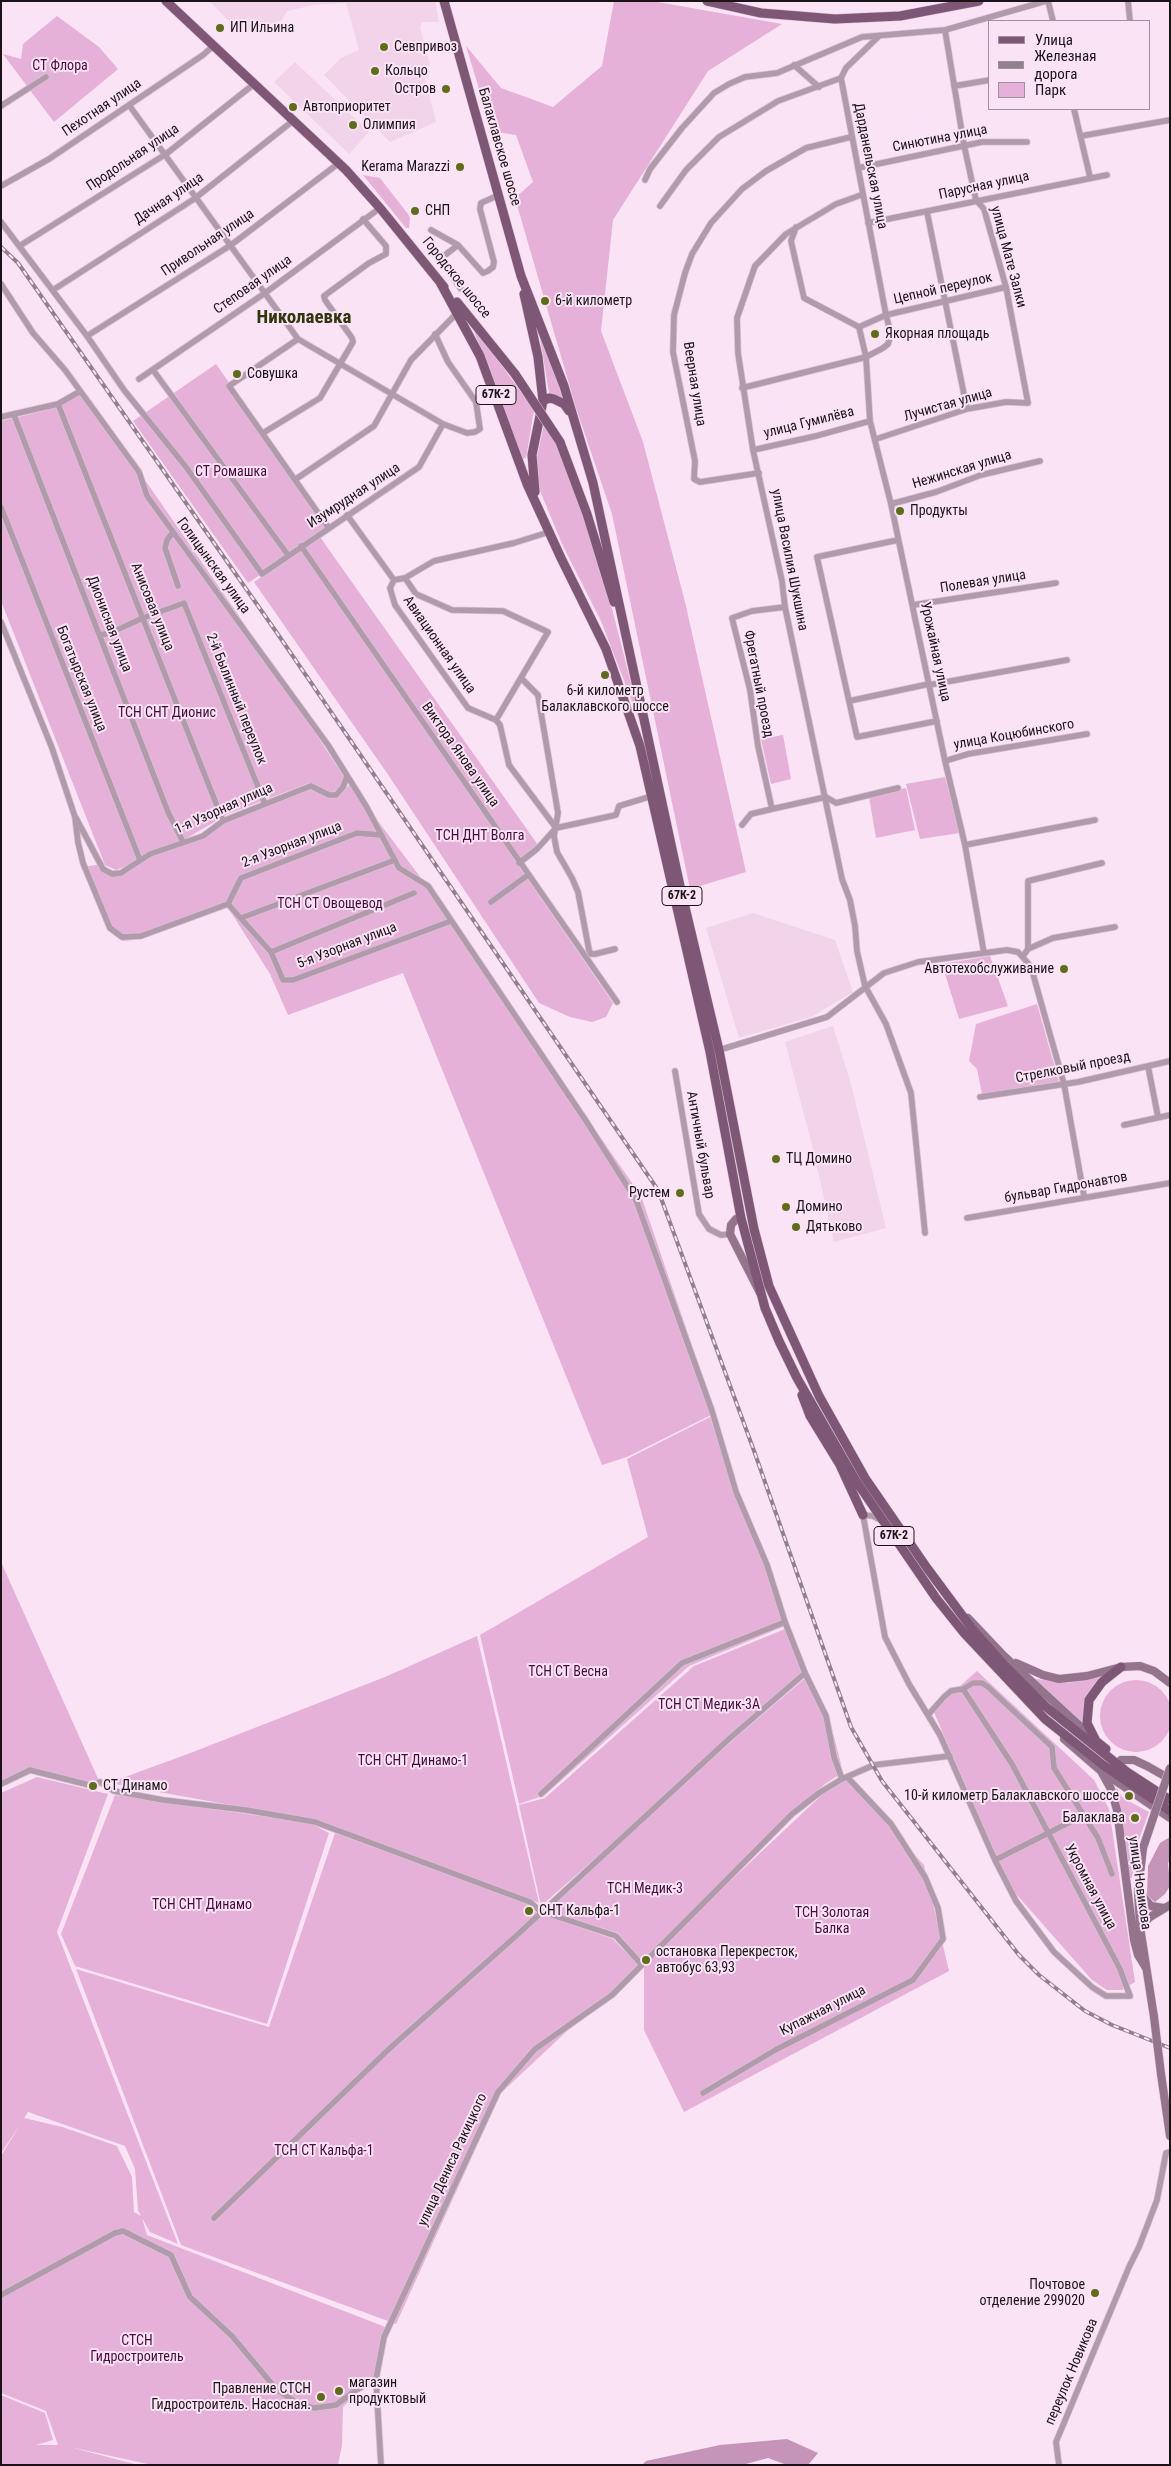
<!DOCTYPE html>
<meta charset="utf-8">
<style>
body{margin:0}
#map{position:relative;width:1171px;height:2466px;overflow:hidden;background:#fae3f4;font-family:"Roboto Condensed",sans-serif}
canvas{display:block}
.frame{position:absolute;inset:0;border:2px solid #1a1318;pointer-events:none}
.legend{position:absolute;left:988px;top:20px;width:162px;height:90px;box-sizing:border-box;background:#fae3f4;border:1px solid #a0909c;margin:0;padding:6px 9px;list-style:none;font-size:15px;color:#1a1318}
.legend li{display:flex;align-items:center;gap:10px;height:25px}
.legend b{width:25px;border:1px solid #a0909c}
</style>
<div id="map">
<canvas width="1171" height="2466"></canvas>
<div class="frame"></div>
<ul class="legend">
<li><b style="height:6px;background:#7f5776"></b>Улица</li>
<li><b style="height:6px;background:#90818c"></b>Железная дорога</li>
<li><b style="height:14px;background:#e5b1d8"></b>Парк</li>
</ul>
</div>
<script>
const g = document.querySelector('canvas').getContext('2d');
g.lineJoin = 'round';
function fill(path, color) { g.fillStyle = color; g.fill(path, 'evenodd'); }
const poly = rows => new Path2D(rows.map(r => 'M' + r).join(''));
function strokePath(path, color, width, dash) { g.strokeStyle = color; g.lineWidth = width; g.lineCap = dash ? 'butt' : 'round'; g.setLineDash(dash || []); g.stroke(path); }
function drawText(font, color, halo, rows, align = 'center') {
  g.font = font + ' "Roboto Condensed",sans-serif'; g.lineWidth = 4; g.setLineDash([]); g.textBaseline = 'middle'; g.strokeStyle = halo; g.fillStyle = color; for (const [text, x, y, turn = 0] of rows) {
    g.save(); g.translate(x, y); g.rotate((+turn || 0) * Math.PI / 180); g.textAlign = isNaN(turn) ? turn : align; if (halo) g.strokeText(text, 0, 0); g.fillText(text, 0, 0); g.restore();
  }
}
fill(poly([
 [209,1,435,1,439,22,422,22,420,27,430,65,422,67,436,122,390,142,324,75,341,58,359,50,346,3,314,5,287,11,282,20,241,33],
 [295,62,369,132,349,154,274,82],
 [753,913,835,940,853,992,811,1017,739,1038,706,928],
 [833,1026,851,1084,886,1228,834,1242,812,1145,785,1042]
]), '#f1d4ea');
fill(poly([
 [614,1,652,1,782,24,708,71,613,220,601,331,643,442,685,602,746,872,690,889,612,514,576,408,515,198,533,182,516,135,497,132,491,128,466,46,501,88,553,107,602,66],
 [57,16,99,47,118,69,54,122,3,54,21,59,23,44],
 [363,175,380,178,408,214,410,218,409,228,406,228],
 [472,324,534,410,526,458,522,459,490,369,472,327],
 [539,332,565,400,549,393],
 [216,364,331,528,248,583,133,421],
 [84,392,237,613,348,783,331,793,309,783,228,814,158,855,204,832,227,818,309,785,329,793,339,796,350,784,421,878,641,1196,715,1413,627,1457,602,1465,403,973,288,1015,270,974,227,906,133,940,123,941,107,930,83,867,102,864,110,870,118,871,152,857,116,870,105,865,1,601,1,421,43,411],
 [544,424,555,439,577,489,609,597,643,730,601,621,563,546,540,491,536,462],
 [320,537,538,845,516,862,613,1003,606,1017,592,1022,570,1017,539,1003,389,776,254,582],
 [783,735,791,779,771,784,761,739],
 [945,777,960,833,920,839,906,784],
 [906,788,915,830,876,838,869,797],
 [990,956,1008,1006,959,1019,942,964],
 [1037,1004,1059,1082,982,1094,977,1069,969,1061,976,1024],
 [710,1417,736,1497,767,1572,785,1626,689,1666,545,1795,519,1804,480,1635,648,1537,627,1459],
 [1,1562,100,1783,33,1773,1,1786],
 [790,1627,807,1672,541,1906,519,1805,545,1798,694,1666],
 [477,1636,539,1903,319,1821,109,1783,193,1752,385,1677],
 [977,1671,1094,1780,1109,1809,1135,1982,1122,1990,1107,1990,1092,1980,1009,1886,933,1710],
 [809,1675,828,1713,843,1772,825,1784,792,1814,661,1946,843,1775,924,1865,949,1971,684,2112,644,2030,644,1963,618,1933,546,1910,734,1739],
 [1100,1676,1088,1693,1083,1713,1086,1727,1030,1678,1067,1683],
 '1100 1716a36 36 0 1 1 72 0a36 36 0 1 1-72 0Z',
 [37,1777,108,1794,57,1932,178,2244,150,2232,142,2218,147,2235,388,2328,376,2374,343,2407,342,2445,338,2465,152,2465,70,2447,138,2465,1,2465,1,2395,45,2413,53,2440,36,2445,58,2445,46,2411,1,2393,1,2156,20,2125,1,2153,1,1793],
 [28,2112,125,2146,135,2169,138,2210,141,2216,134,2212,132,2177,117,2146,62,2127,24,2118],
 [1117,1788,1123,1798,1149,1812,1138,1842,1132,1878,1130,1878,1120,1811,1114,1791],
 [115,1795,296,1821,314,1825,329,1833,267,2024,75,1966,61,1934],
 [335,1833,526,1903,535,1912,613,1939,637,1963,638,1973,615,1996,567,2031,501,2093,396,2324,181,2245,76,1969,269,2027]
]), '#e5b1d8');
fill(poly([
 [1170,1837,1170,1860,1168,1863,1170,1886,1165,1894,1155,1902,1147,1896,1148,1866,1160,1843],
 [787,2439,818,2453,808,2465,787,2465,768,2458,742,2465,642,2465,646,2461,720,2445]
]), '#c693b9');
const street = poly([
 [1048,1,1053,21],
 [1128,1,1130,21],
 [879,36,846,68,841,78,886,315,1006,287],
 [794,65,819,87],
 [954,86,990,80],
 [129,105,298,339,443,424,467,433,475,432,480,429,476,402,448,362,435,334],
 [1,106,46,77],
 [1074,109,1090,177],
 [1081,136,1170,120],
 [858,168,982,142,1027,142],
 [645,180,650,169,682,128,714,93,729,84,745,77,777,73,862,37,945,30,1046,1],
 [1,186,49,159,203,55,213,46],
 [861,195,836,204,786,234,755,266,737,318,738,353,753,450,782,581,785,607,842,879,850,900,855,926,857,951,865,986,886,1024,911,1093,925,1233],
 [660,206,686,170,719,137,778,101,841,78],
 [927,212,967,409],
 [1,222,87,336,124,390,186,467,262,574,419,467,443,424],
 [868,223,1107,175],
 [796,227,791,241,804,298,859,327],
 [431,230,458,245,483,273,488,271,493,267,494,262,480,209,481,203,499,195],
 [21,245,166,154,254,84],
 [458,245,440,259,461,289],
 [1,284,33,333,65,370,139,472,147,496,328,745,366,806,399,868,428,886,586,1121,636,1200,712,1411,736,1492,767,1565,785,1622,805,1673,826,1716,834,1757,842,1779],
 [53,290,194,199,294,120],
 [87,336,231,245,339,163],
 [298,339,229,386,328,527],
 [153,370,288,555],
 [139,379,265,293,380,208],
 [742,388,866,357,883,348,888,344,891,334,886,315,859,327,866,357,870,421,891,504,945,761,965,845,984,953],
 [58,404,223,821],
 [14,415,168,812,183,842],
 [1,417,58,404,79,392],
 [263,433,320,398,353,342,352,338,325,300,324,296,369,263,386,254,386,246,363,219],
 [876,439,967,409,1006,402,1028,403,1006,287,984,209,976,200,964,145,945,30],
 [753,450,816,436,870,421],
 [759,473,700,482,694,479,695,461,673,352,674,315,685,273,692,254,711,223,742,189,766,171,806,148,851,137],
 [296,479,374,426,411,360,458,312],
 [891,504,936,492,981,475,1040,461],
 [1,507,140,860],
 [347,515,394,580],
 [173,532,167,540,165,548,178,586],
 [898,540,817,557,857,737,937,721],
 [301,546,617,1002],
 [405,578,434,561,514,543,549,532],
 [394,580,390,588,395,605,468,708,496,720,500,725,509,765,556,828],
 [394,580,405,578,416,594,452,610,503,611,548,632,496,720],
 [913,605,1056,583],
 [1,622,52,748,75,817,78,842,83,863,110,928,122,937,141,936,228,904],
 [100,635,110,633,143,618,184,603,265,804],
 [521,678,538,695,558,813,554,836,557,852,572,878,578,892,589,950,591,954,595,954,615,949],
 [929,685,1067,660],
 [849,701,929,684],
 [945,761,968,754,1087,734],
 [772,809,758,746,750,690,732,618,752,611,785,607],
 [76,818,103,869,112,874,121,873,150,854,203,836,223,821,298,791,311,786,329,795,336,795,343,787,347,776],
 [742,825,751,814,772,809,826,797,836,803,898,788],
 [965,845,1095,820],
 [519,863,537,849,556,828,616,815,619,806,652,796],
 [491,902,528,875],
 [228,904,271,952,283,980,293,980,451,921],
 [228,904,241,878,357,833,381,835],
 [241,918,395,860],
 [1028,949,1053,938,1115,927],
 [271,952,414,893],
 [1023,956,1028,949,1028,881,1102,863],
 [716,1051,827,1017,884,973,918,962,1007,950,1018,952,1028,963,1033,974,1064,1084,1084,1196],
 [1148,1066,1158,1117],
 [675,1071,699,1214,709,1229,721,1235,730,1234],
 [980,1097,1078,1082,1170,1061],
 [1124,1125,1170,1115],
 [967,1218,1170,1183],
 [882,1521,873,1516,863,1515,885,1637,909,1684,940,1735,995,1860,1016,1901,1054,1952,1092,1987,1106,1996,1130,1996,1120,1969,1012,1764,963,1689],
 [928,1715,944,1697,951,1691,963,1689,973,1683,982,1683,988,1687,1052,1747,1054,1768,1098,1838,1112,1874],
 [1,1784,30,1770,93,1786,100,1782,114,1791,163,1800,246,1810,315,1822,530,1902,540,1911,616,1936,642,1965],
 [541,1794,682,1663,785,1622],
 [995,1860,1082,1816],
 [703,2093,777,2049,913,1980,943,1939,938,1908,925,1877,891,1824,847,1777],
 [214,2218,390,2048,516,1936,730,1738,805,1673],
 [1,2295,115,2233,123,2231,171,2255,190,2297,232,2336,277,2390,296,2402,314,2408,336,2405,356,2390,376,2379],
 [381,2465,376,2379,384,2337,498,2092,535,2049,612,1995,792,1814,819,1793,842,1779,874,1765,950,1756],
 [1059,2465,1056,2442,1129,2267,1139,2247,1157,2200,1166,2153,1170,2152]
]);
const secondary = poly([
 [741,1218,736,1219,731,1225,730,1234,760,1293],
 [968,1618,1004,1656,1095,1740],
 [1016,1663,1043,1675,1059,1679,1087,1676,1121,1667,1140,1666,1154,1671,1170,1683],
 [1064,1739,1101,1771,1170,1818],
 [1121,1760,1134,1760,1147,1766,1170,1779],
 [1101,1771,1111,1789,1117,1810,1134,1940,1138,1955,1146,1968],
 [1143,1848,1138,1891,1140,1927,1154,2017],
 [1140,1893,1151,1906,1164,1908],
 [1140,1927,1150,1917,1170,1905],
 [1161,2074,1170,2136]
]);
const primary = poly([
 [166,1,346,170,380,208,444,287],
 [444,1,521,276,564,386,593,483,680,886,719,1050,754,1229,769,1286,819,1396,865,1478,927,1568,973,1630,1005,1666,1045,1706,1127,1772,1170,1800],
 [707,1,761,13,835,19,900,16,979,1],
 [440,282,480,356,527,484,561,558,606,649,640,746,710,1052,741,1218,765,1308,779,1341,797,1378,856,1481,936,1598,964,1633,1045,1719,1103,1765,1170,1811],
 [524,294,538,357,543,401,532,455,535,492],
 [457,302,515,374],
 [543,401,549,398,554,399,564,404,569,411],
 [560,442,587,514,614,602],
 [802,1395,810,1416,840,1465,863,1515],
 [1106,1749,1096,1741,1087,1723,1089,1700,1102,1682,1121,1667]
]);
strokePath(street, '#d6c2d1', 7);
strokePath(secondary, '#d6c2d1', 9);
strokePath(primary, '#d6c2d1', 10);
strokePath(street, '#b19aab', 5.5);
strokePath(secondary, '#94738c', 8);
strokePath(primary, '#7f5776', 9);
const rail = poly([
 [1,247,18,263,277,633,658,1190,753,1448,851,1727,882,1781,1019,1955,1039,1975,1085,2011,1112,2025,1170,2048]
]);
strokePath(rail, '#90818c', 4);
strokePath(rail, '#fae3f4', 2, [5.5]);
const secondaryBridge = poly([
 [1143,1848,1170,1768],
 [1154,2017,1161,2074]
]);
const primaryBridge = poly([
 [515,374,560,442]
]);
strokePath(secondaryBridge, '#d6c2d1', 9, []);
strokePath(primaryBridge, '#d6c2d1', 10, []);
strokePath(secondaryBridge, '#94738c', 8);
strokePath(primaryBridge, '#7f5776', 9);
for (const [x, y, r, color] of [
 [220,28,5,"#606d17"],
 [384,47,5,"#606d17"],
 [375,71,5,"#606d17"],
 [446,89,5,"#606d17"],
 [293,107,5,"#606d17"],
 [353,125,5,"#606d17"],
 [460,167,5,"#606d17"],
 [415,211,5,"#606d17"],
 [545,301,5,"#606d17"],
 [875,334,5,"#606d17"],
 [237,374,5,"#606d17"],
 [900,511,5,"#606d17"],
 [605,675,5,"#606d17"],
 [1064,969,5,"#606d17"],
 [776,1159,5,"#606d17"],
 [680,1193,5,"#606d17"],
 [786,1207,5,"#606d17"],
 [796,1227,5,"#606d17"],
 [93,1786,5,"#606d17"],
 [1129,1796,5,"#606d17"],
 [1135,1818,5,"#606d17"],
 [529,1911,5,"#606d17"],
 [646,1960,5,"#606d17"],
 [1095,2293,5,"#606d17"],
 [339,2391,5,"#606d17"],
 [321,2397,5,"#606d17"]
]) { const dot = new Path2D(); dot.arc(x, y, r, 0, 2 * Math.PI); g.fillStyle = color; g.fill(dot); strokePath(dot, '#fae3f4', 2); }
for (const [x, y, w] of [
 [496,395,40],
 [682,896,40],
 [894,1536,40]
]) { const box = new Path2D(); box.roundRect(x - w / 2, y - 9.5, w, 19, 4); g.fillStyle = '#fae3f4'; g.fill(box); strokePath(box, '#1a1318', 1); }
drawText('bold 12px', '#1a1318', null, [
 ["67К-2",496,395],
 ["67К-2",682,896],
 ["67К-2",894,1536]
]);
drawText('14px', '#1a1318', '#fae3f4', [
 ["ИП Ильина",230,28],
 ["Севпривоз",394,47],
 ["Кольцо",385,71],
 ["Остров",436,89,"right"],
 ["Автоприоритет",303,107],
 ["Олимпия",363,125],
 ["Kerama Marazzi",450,167,"right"],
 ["СНП",425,211],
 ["6-й километр",555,301],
 ["Якорная площадь",885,334],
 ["Совушка",247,374],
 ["Продукты",910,511],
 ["6-й километр",605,691,"center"],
 ["Балаклавского шоccе",605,707,"center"],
 ["Автотехобслуживание",1054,969,"right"],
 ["ТЦ Домино",786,1159],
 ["Рустем",670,1193,"right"],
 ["Домино",796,1207],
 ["Дятьково",806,1227],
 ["СТ Динамо",103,1786],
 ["10-й километр Балаклавского шоссе",1119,1796,"right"],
 ["Балаклава",1125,1818,"right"],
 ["СНТ Кальфа-1",539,1911],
 ["остановка Перекресток,",656,1952],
 ["автобус 63,93",656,1968],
 ["Почтовое",1085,2285,"right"],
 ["отделение 299020",1085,2301,"right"],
 ["магазин",349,2383],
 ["продуктовый",349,2399],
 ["Правление СТСН",311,2389,"right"],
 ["Гидростроитель. Насосная.",311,2405,"right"]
], 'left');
drawText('14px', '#480b3f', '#fae3f4', [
 ["СТ Флора",60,66],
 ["СТ Ромашка",231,472],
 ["ТСН СНТ Дионис",167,713],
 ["ТСН ДНТ Волга",480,836],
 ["ТСН СТ Овощевод",330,904],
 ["ТСН СТ Весна",568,1672],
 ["ТСН СТ Медик-3А",709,1705],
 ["ТСН СНТ Динамо-1",413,1761],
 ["ТСН Медик-3",645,1889],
 ["ТСН СНТ Динамо",202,1905],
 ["ТСН Золотая",832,1913],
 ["Балка",832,1929],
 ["ТСН СТ Кальфа-1",324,2151],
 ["СТСН",137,2341],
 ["Гидростроитель",137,2357]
]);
drawText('14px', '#1a1318', '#fae3f4', [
 ["Пехотная улица",102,108,-34],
 ["Синютина улица",940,139,-11],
 ["Балаклавское шоссе",499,147,74],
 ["Продольная улица",133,158,-34],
 ["Дарданельская улица",870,166,79],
 ["Парусная улица",984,186,-12],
 ["Дачная улица",169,199,-34],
 ["Привольная улица",208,243,-34],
 ["улица Мате Залки",1008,257,75],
 ["Городское шоссе",456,278,51],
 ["Степовая улица",253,285,-35],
 ["Цепной переулок",943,289,-13],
 ["Веерная улица",694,384,81],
 ["Лучистая улица",948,405,-16],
 ["улица Гумилёва",809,423,-14],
 ["Нежинская улица",962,470,-17],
 ["Изумрудная улица",354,496,-33],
 ["улица Василия Шукшина",789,560,79],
 ["Голицынская улица",213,566,54],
 ["Полевая улица",983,582,-9],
 ["Анисовая улица",152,607,68],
 ["Дионисная улица",109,624,69],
 ["Авиационная улица",439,645,55],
 ["Урожайная улица",935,652,78],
 ["Богатырская улица",81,679,68],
 ["Фрегатный проезд",758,684,79],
 ["2-й Былинный переулок",236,699,68],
 ["улица Коцюбинского",1014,735,-10],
 ["Виктора Янова улица",460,755,55],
 ["1-я Узорная улица",224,809,-24],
 ["2-я Узорная улица",292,845,-21],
 ["5-я Узорная улица",347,946,-21],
 ["Стрелковый проезд",1073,1068,-11],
 ["Античный бульвар",700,1145,80],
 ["бульвар Гидронавтов",1066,1188,-10],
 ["улица Новикова",1139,1883,82],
 ["Укромная улица",1090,1887,62],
 ["Купажная улица",823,2011,-27],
 ["улица Дениса Ракицкого",453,2160,-65],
 ["переулок Новикова",1072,2372,-67]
]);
drawText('bold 19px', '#2f360e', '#fae3f4', [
 ["Николаевка",304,318]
]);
</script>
